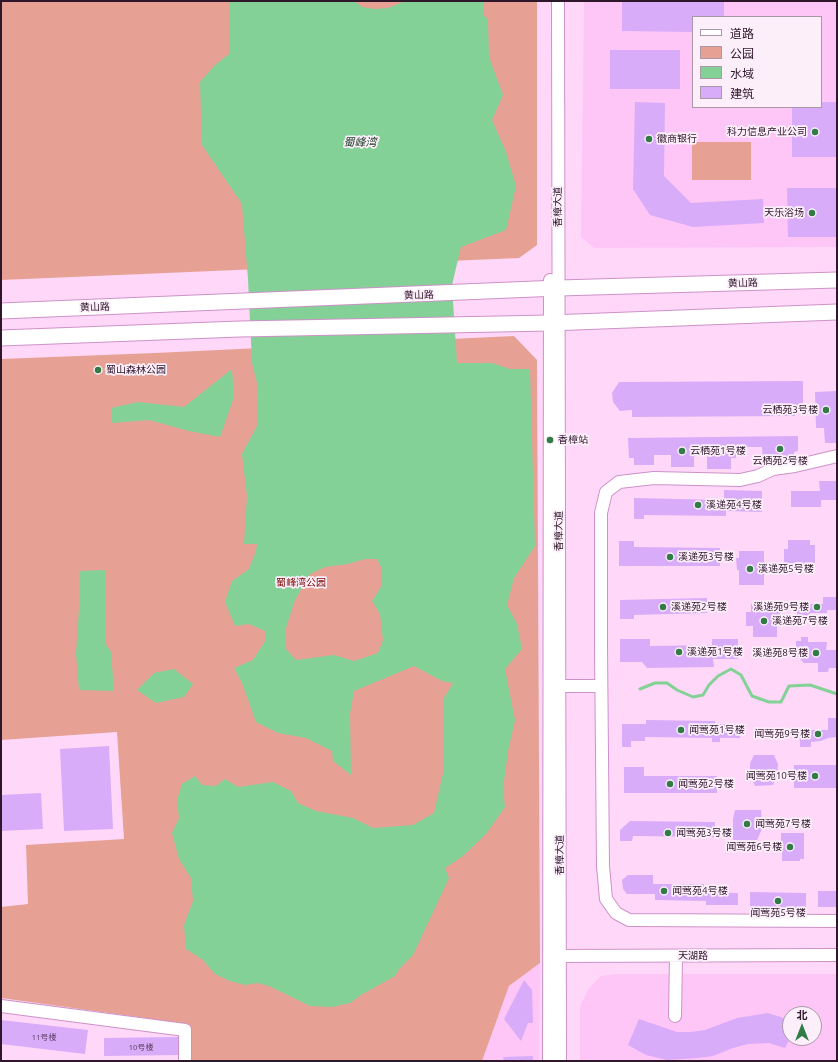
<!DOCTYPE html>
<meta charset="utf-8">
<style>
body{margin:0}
#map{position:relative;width:838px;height:1062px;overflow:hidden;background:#ffd8f9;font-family:Ubuntu,"Noto Sans SC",sans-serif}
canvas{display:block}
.frame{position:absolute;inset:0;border:2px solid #2e162b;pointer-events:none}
.legend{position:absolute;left:692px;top:16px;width:130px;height:92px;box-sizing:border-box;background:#fceffa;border:1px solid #aa98a7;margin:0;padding:5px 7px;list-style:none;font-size:12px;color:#2e162b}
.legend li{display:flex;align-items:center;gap:8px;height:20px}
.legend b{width:20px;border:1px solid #aa98a7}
.north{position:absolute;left:782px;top:1006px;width:40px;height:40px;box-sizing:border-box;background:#fceffa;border:1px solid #aa98a7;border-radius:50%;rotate:0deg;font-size:11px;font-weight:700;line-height:16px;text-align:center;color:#2e162b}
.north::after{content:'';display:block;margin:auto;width:14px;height:18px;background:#327b47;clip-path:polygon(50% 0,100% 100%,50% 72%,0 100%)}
</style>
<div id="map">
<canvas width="838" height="1062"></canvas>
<div class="frame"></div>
<ul class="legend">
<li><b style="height:5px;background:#fff"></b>道路</li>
<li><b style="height:11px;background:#e6a194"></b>公园</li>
<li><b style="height:11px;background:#83d196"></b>水域</li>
<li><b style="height:11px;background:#d8acf8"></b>建筑</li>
</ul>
<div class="north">北</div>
</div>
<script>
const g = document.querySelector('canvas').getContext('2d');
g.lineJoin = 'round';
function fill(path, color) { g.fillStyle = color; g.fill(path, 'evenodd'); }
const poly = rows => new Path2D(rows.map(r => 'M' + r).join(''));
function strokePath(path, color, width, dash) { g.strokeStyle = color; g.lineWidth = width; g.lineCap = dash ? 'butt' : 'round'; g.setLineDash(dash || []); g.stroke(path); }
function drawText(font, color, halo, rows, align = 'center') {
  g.font = font + ' Ubuntu,"Noto Sans SC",sans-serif'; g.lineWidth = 3.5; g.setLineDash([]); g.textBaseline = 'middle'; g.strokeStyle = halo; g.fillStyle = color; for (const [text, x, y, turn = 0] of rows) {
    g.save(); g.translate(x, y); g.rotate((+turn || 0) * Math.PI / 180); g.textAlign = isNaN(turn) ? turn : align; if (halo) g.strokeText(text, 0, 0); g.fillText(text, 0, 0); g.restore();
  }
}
fill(poly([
 [584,1,837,1,837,247,594,248,581,237],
 [693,17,821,17,821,107,693,107],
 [540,963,539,1061,482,1061,509,986],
 [616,974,837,974,837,1061,580,1061,580,1006,589,988,601,976],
 [790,1014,814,1014,814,1038,790,1038]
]), '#fec6f7');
fill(poly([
 [1,1,537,1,537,245,519,258,1,280],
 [692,142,751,142,751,180,692,180],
 [514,336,537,360,540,963,509,986,482,1061,191,1061,188,1024,1,998,1,907,28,904,26,845,124,839,117,732,1,740,1,359,155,353]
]), '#e6a194');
fill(poly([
 [229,1,354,1,362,7,375,9,388,8,401,3,400,1,483,1,483,15,488,19,489,57,503,95,492,120,506,152,516,186,506,230,461,247,452,285,457,363,492,363,510,369,530,369,535,546,514,578,507,605,517,624,522,649,505,669,515,720,508,751,503,789,505,807,486,834,463,856,445,868,449,878,413,955,399,969,395,976,361,995,350,1003,332,1007,310,1006,269,986,257,983,245,985,230,981,215,974,203,960,186,949,184,925,193,901,191,878,179,859,172,833,179,818,177,800,182,784,195,776,202,785,216,786,225,779,238,787,273,782,291,791,298,803,316,811,353,818,373,828,413,825,434,813,444,769,444,698,453,683,442,681,414,666,354,691,350,714,351,775,333,761,332,751,306,738,278,733,256,722,242,683,234,668,253,660,265,641,265,631,249,624,235,626,225,602,232,581,249,569,256,551,257,544,244,544,247,496,242,454,257,426,258,387,252,363,248,279,242,204,202,145,200,82,215,65,229,54],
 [365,559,377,559,382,569,382,585,372,601,380,614,383,640,378,653,354,661,334,655,296,660,286,649,285,631,295,600,310,574,325,567,348,564],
 [232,369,234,397,220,437,189,431,149,420,111,423,111,408,138,402,184,407],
 [105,570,105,643,111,652,114,691,79,690,76,654,79,608,79,571],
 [174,669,193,684,184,697,156,703,137,690,154,673]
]), '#83d196');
strokePath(poly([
 [640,689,655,683,667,683,677,690,693,697,703,695,709,685,718,676,731,669,741,675,752,696,769,702,781,702,789,686,810,685,837,694]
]), '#83d196', 3);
fill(poly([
 [622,1,724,1,724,17,693,17,693,32,622,31],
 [610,50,680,50,680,89,610,89],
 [635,102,665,103,664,176,691,203,763,199,764,223,693,227,650,215,633,189],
 [821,102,837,102,837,157,792,157,792,107,821,107],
 [787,188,837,188,837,237,788,237],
 [803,381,803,406,795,406,795,416,632,417,632,410,620,411,613,402,612,393,619,382],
 [837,391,837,443,825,443,824,428,816,428,815,392],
 [798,436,798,451,794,452,795,462,763,463,762,447,737,447,736,458,731,458,731,469,707,469,707,456,694,456,694,467,671,467,671,455,654,455,654,465,634,465,634,458,629,458,628,438],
 [819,481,837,481,837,500,821,500,821,507,791,507,791,491,820,491],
 [724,490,762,491,762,512,726,511,726,516,644,515,644,519,634,519,634,498,724,500],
 [788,540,810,540,810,545,815,545,815,563,811,564,811,571,789,571,789,563,784,563,784,549,788,549],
 [619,541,634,541,634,547,720,548,720,566,619,566],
 [739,551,764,551,764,562,768,562,768,568,764,568,764,585,739,585,739,570,737,570,736,558,739,558],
 [823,597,837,597,837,610,827,610,827,613,810,613,810,618,797,618,797,604,823,604],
 [707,598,707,613,634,615,634,619,620,619,620,600],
 [751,604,780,605,780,616,782,616,782,626,777,626,777,637,753,637,753,626,746,626,746,612,751,612],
 [801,637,808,637,808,642,827,642,826,650,837,650,837,668,829,668,828,672,818,672,818,663,804,663,796,655,796,641,801,641],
 [620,639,650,639,650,646,712,645,712,639,738,639,738,659,713,659,714,667,647,668,642,662,620,662],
 [828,718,837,718,837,737,828,738,821,741,811,742,811,747,800,747,800,730,828,730],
 [646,720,715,721,715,724,741,724,740,738,720,738,720,742,712,742,712,738,645,737,645,741,631,741,631,747,622,747,622,724,646,724],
 [109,746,113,829,64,831,60,749],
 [754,755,774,755,778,764,777,775,773,785,755,786,750,775,750,763],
 [794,765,837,765,837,788,794,788],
 [624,767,644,767,644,776,717,776,717,793,624,793],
 [41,793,43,829,1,831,1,795],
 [735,810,761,810,762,829,757,840,733,840,733,819],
 [630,821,715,822,715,837,633,836,632,841,620,841,620,830],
 [781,833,804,833,804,859,800,859,800,861,782,861,782,852,775,852,775,842,781,842],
 [628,875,653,875,653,884,704,884,704,892,738,893,738,905,706,905,706,901,655,900,655,894,627,894,623,889,622,880],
 [818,891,837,891,837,907,818,907],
 [750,892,806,893,806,909,750,909],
 [524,980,532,990,533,1023,528,1023,521,1041,504,1019],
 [768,1013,790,1020,790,1038,785,1048,769,1043,748,1044,733,1048,713,1056,698,1058,667,1060,646,1055,628,1045,639,1019,677,1032,691,1032,705,1030,737,1018],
 [1,1020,88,1030,85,1054,1,1044],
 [179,1037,179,1055,104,1056,104,1038],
 [533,1056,533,1061,504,1061,503,1057]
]), '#d8acf8');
const minor = poly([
 [558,1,560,1061],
 [837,456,795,466,773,469,758,476,740,480,654,478,619,482,606,492,601,513,601,645,603,866,606,899,616,913,629,920,837,921],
 [552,686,601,686],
 [553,956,837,955],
 [1,1006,185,1030,185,1061],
 [675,1016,676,956],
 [549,1061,550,280]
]);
const major = poly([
 [1,311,559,288,837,280],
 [1,338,240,329,550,323,837,312]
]);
strokePath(minor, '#ce91c7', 14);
strokePath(major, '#ce91c7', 17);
strokePath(minor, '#fff', 12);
strokePath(major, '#fff', 15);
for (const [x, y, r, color] of [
 [815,132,4,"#327b47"],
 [649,139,4,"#327b47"],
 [812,213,4,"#327b47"],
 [98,370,4,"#327b47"],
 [826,410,4,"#327b47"],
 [550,440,4,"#327b47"],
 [780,449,4,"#327b47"],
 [682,451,4,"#327b47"],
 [698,505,4,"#327b47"],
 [670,557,4,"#327b47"],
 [750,569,4,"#327b47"],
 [663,607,4,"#327b47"],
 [817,607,4,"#327b47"],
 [764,621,4,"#327b47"],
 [679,652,4,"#327b47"],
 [816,653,4,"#327b47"],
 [681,730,4,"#327b47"],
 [818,734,4,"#327b47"],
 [815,776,4,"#327b47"],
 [670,784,4,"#327b47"],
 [747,824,4,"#327b47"],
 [668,833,4,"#327b47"],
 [790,847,4,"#327b47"],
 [664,891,4,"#327b47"],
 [778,901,4,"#327b47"]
]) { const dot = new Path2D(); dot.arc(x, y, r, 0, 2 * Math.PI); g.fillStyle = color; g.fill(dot); strokePath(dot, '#fceffa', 1.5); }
drawText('8px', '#583c5e', null, [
 ["11号楼",44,1037],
 ["10号楼",141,1047]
]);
drawText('10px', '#2e162b', '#fceffa', [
 ["科力信息产业公司",807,132,"right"],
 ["徽商银行",657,139],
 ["天乐浴场",804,213,"right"],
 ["蜀山森林公园",106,370],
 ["云栖苑3号楼",818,410,"right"],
 ["香樟站",558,440],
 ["云栖苑1号楼",690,451],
 ["云栖苑2号楼",780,461,"center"],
 ["溪递苑4号楼",706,505],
 ["溪递苑3号楼",678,557],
 ["溪递苑5号楼",758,569],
 ["溪递苑2号楼",671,607],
 ["溪递苑9号楼",809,607,"right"],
 ["溪递苑7号楼",772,621],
 ["溪递苑1号楼",687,652],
 ["溪递苑8号楼",808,653,"right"],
 ["闻莺苑1号楼",689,730],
 ["闻莺苑9号楼",810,734,"right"],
 ["闻莺苑10号楼",807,776,"right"],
 ["闻莺苑2号楼",678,784],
 ["闻莺苑7号楼",755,824],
 ["闻莺苑3号楼",676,833],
 ["闻莺苑6号楼",782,847,"right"],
 ["闻莺苑4号楼",672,891],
 ["闻莺苑5号楼",778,913,"center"]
], 'left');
drawText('10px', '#2e162b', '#fceffa', [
 ["香樟大道",558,207,-90],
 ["黄山路",743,283,-2],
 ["黄山路",419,295,-2],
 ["黄山路",95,307,-2],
 ["香樟大道",559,531,-90],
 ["香樟大道",560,855,-90],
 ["天湖路",693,956]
]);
drawText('10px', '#790700', '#fceffa', [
 ["蜀峰湾公园",301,583]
]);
drawText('italic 11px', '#16371f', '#fceffa', [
 ["蜀峰湾",360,142]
]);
</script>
